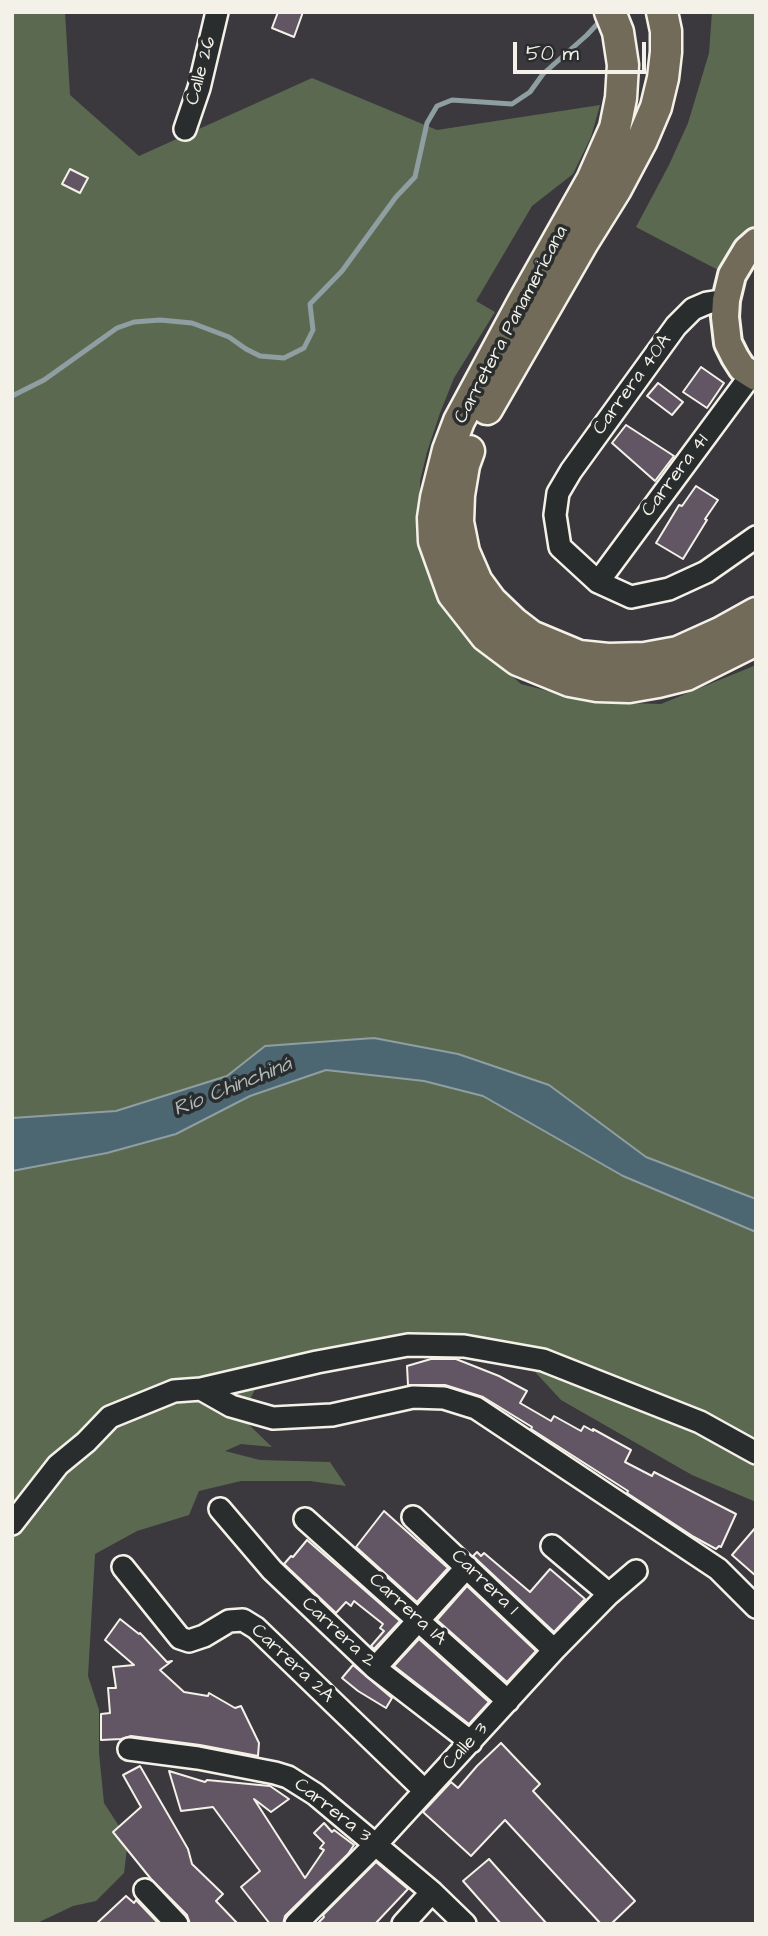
<!DOCTYPE html>
<meta charset="utf-8">
<style>
body{margin:0}
#map{position:relative;width:768px;height:1936px;overflow:hidden;background:#3b393e;font-family:"Architects Daughter",sans-serif}
canvas{display:block}
.frame{position:absolute;inset:0;border:14px solid #f4f1e8;pointer-events:none}
.scale{position:absolute;left:513px;top:42px;width:133px;height:32px;box-sizing:border-box;border:4px solid #f4f1e8;border-top:0;padding-left:9px;font-size:21px;line-height:24px;white-space:nowrap;color:#f4f1e8;-webkit-text-stroke:5px #2a2d2e;paint-order:stroke}
</style>
<div id="map">
<canvas width="768" height="1936"></canvas>
<div class="frame"></div>
<div class="scale">50 m</div>
</div>
<script>
const g = document.querySelector('canvas').getContext('2d');
g.lineJoin = 'round';
function fill(path, color) { g.fillStyle = color; g.fill(path, 'evenodd'); }
const poly = rows => new Path2D(rows.map(r => 'M' + r).join(''));
function strokePath(path, color, width, dash) { g.strokeStyle = color; g.lineWidth = width; g.lineCap = dash ? 'butt' : 'round'; g.setLineDash(dash || []); g.stroke(path); }
function drawText(font, color, halo, rows, align = 'center') {
  g.font = font + ' "Architects Daughter",sans-serif'; g.lineWidth = 7; g.setLineDash([]); g.textBaseline = 'middle'; g.strokeStyle = halo; g.fillStyle = color; for (const [text, x, y, turn = 0] of rows) {
    g.save(); g.translate(x, y); g.rotate((+turn || 0) * Math.PI / 180); g.textAlign = isNaN(turn) ? turn : align; if (halo) g.strokeText(text, 0, 0); g.fillText(text, 0, 0); g.restore();
  }
}
fill(poly([
 [12,12,65,12,70,95,139,156,312,78,437,130,600,105,591,137,573,174,532,206,476,301,495,312,454,378,440,413,427,452,420,481,420,522,468,637,521,684,590,702,661,704,756,665,756,1199,646,1157,549,1085,266,1046,227,1076,116,1111,12,1118],
 [712,12,756,12,756,224,734,245,720,271,636,227,669,165,688,123,709,53],
 [326,1070,424,1081,483,1096,623,1176,756,1232,756,1502,692,1475,561,1400,512,1347,435,1337,265,1370,241,1417,272,1447,241,1444,225,1451,260,1460,330,1462,346,1486,310,1481,241,1481,199,1491,189,1515,137,1531,95,1554,88,1676,99,1710,99,1753,104,1803,128,1840,124,1873,96,1901,73,1906,35,1924,12,1924,12,1171,107,1153,250,1096]
]), '#5c6951');
const water = poly([
 [374,1038,458,1054,549,1085,646,1157,756,1199,756,1232,623,1176,483,1096,424,1081,326,1070,250,1096,176,1134,107,1153,12,1171,12,1118,116,1111,227,1076,265,1046,374,1038]
]);
fill(water, '#4c6771');
strokePath(water, '#8f9ea1', 2);
strokePath(poly([
 [12,396,44,380,117,328,134,322,160,320,192,323,229,337,246,349,260,356,284,358,304,348,313,330,310,304,342,271,396,197,415,177,427,123,437,106,452,100,512,104,530,92,543,74,587,35,601,20]
]), '#8f9ea1', 5);
const building = poly([
 [278,12,303,12,294,37,272,28,278,12],
 [70,169,88,178,80,193,62,184,70,169],
 [701,367,724,383,707,408,683,392,701,367],
 [658,383,683,402,672,415,647,396,658,383],
 [626,425,674,456,655,481,612,443,626,425],
 [696,486,718,500,705,519,707,520,683,559,656,543,679,505,682,506,696,486],
 [431,1359,456,1359,499,1376,527,1391,520,1403,551,1421,554,1416,581,1431,584,1426,593,1431,593,1429,631,1450,625,1462,652,1476,654,1472,736,1514,721,1547,719,1546,716,1549,694,1537,627,1493,628,1491,531,1429,532,1427,483,1397,445,1385,408,1385,407,1366,431,1359],
 [384,1511,448,1568,417,1602,356,1547,384,1511],
 [756,1527,756,1576,732,1555,756,1527],
 [307,1540,400,1621,374,1649,371,1646,384,1631,380,1628,383,1624,354,1601,351,1606,346,1602,336,1613,284,1564,291,1556,293,1557,307,1540],
 [477,1552,481,1556,484,1553,530,1592,550,1569,585,1599,554,1632,473,1556,477,1552],
 [467,1586,536,1651,507,1682,437,1620,467,1586],
 [120,1619,139,1634,140,1633,167,1662,172,1661,160,1670,184,1692,208,1696,209,1693,235,1708,241,1706,259,1743,258,1756,200,1745,131,1736,121,1739,101,1740,101,1714,110,1713,108,1688,116,1688,113,1667,134,1665,105,1640,120,1619],
 [419,1639,489,1702,469,1724,394,1666,419,1639],
 [353,1665,392,1698,386,1708,358,1691,342,1678,353,1665],
 [501,1743,540,1784,533,1791,635,1901,611,1924,601,1924,505,1820,471,1856,423,1812,451,1782,458,1788,477,1766,501,1743],
 [140,1766,188,1849,192,1864,223,1894,216,1901,238,1924,190,1924,187,1915,151,1879,113,1832,141,1807,123,1775,140,1766],
 [169,1771,205,1782,207,1780,270,1786,289,1799,271,1812,254,1799,305,1878,324,1850,320,1848,324,1843,314,1833,324,1823,332,1832,334,1830,354,1845,348,1854,285,1916,283,1924,270,1924,241,1887,260,1871,213,1807,181,1811,169,1771],
 [489,1859,547,1924,501,1924,463,1881,489,1859],
 [376,1862,408,1889,375,1924,317,1924,324,1917,323,1915,376,1862],
 [126,1896,134,1903,136,1900,159,1924,96,1924,126,1896]
]);
fill(building, '#625664');
strokePath(building, '#f4f1e8', 2);
const minor = poly([
 [185,129,199,88,217,12],
 [726,300,707,303,693,309,676,326,571,471,558,493,555,515,560,547,598,582,631,597,669,589,706,572,756,537],
 [598,582,751,375],
 [201,1389,231,1406,273,1418,332,1415,413,1397,444,1398,476,1408,718,1569,756,1607],
 [220,1509,272,1570,375,1668,471,1742],
 [413,1517,554,1650],
 [305,1519,508,1701],
 [12,1524,58,1465,86,1442,110,1417,174,1391,201,1389,317,1362,408,1345,464,1346,543,1360,700,1422,756,1453],
 [552,1546,609,1594],
 [123,1567,180,1638,189,1641,204,1636,229,1621,243,1620,256,1628,425,1791],
 [375,1668,467,1567],
 [129,1749,198,1758,275,1773,288,1777,315,1794,432,1892,465,1924],
 [145,1890,177,1924],
 [296,1924,380,1840,554,1650,609,1594,636,1571],
 [403,1924,432,1892]
]);
const major = poly([
 [756,242,747,250,732,275,726,300,725,317,728,343,735,357,742,368,756,377]
]);
const highway = poly([
 [610,12,618,32,623,65,621,98,615,128,592,180,522,304,459,421,448,450,436,498,433,518,434,541,453,594,486,636,518,660,570,681,597,686,629,687,658,682,686,675,756,640],
 [487,409,583,242,616,189,642,140,656,107,663,78,666,52,666,31,662,12],
 [469,451,464,465,459,495,458,522,464,552,477,582,491,601,514,623,531,636,579,656,608,659,645,658,678,652,720,633,756,613]
]);
strokePath(minor, '#f4f1e8', 26);
strokePath(major, '#f4f1e8', 32);
strokePath(highway, '#f4f1e8', 35);
strokePath(minor, '#2a2d2e', 21);
strokePath(major, '#736b5a', 26);
strokePath(highway, '#736b5a', 30);
drawText('19px', '#f4f1e8', '#2a2d2e', [
 ["Calle 26",202,71,-75],
 ["Carretera Panamericana",512,325,-62],
 ["Carrera 40A",633,385,-54],
 ["Carrera 41",676,476,-53],
 ["Carrera 1",484,1583,44],
 ["Carrera 1A",407,1610,42],
 ["Carrera 2",338,1633,43],
 ["Carrera 2A",292,1664,43],
 ["Calle 3",466,1747,-47],
 ["Carrera 3",332,1811,38]
]);
drawText('italic 21px', '#b1bab8', '#2a2d2e', [
 ["Río Chinchiná",233,1088,-22]
]);
</script>
